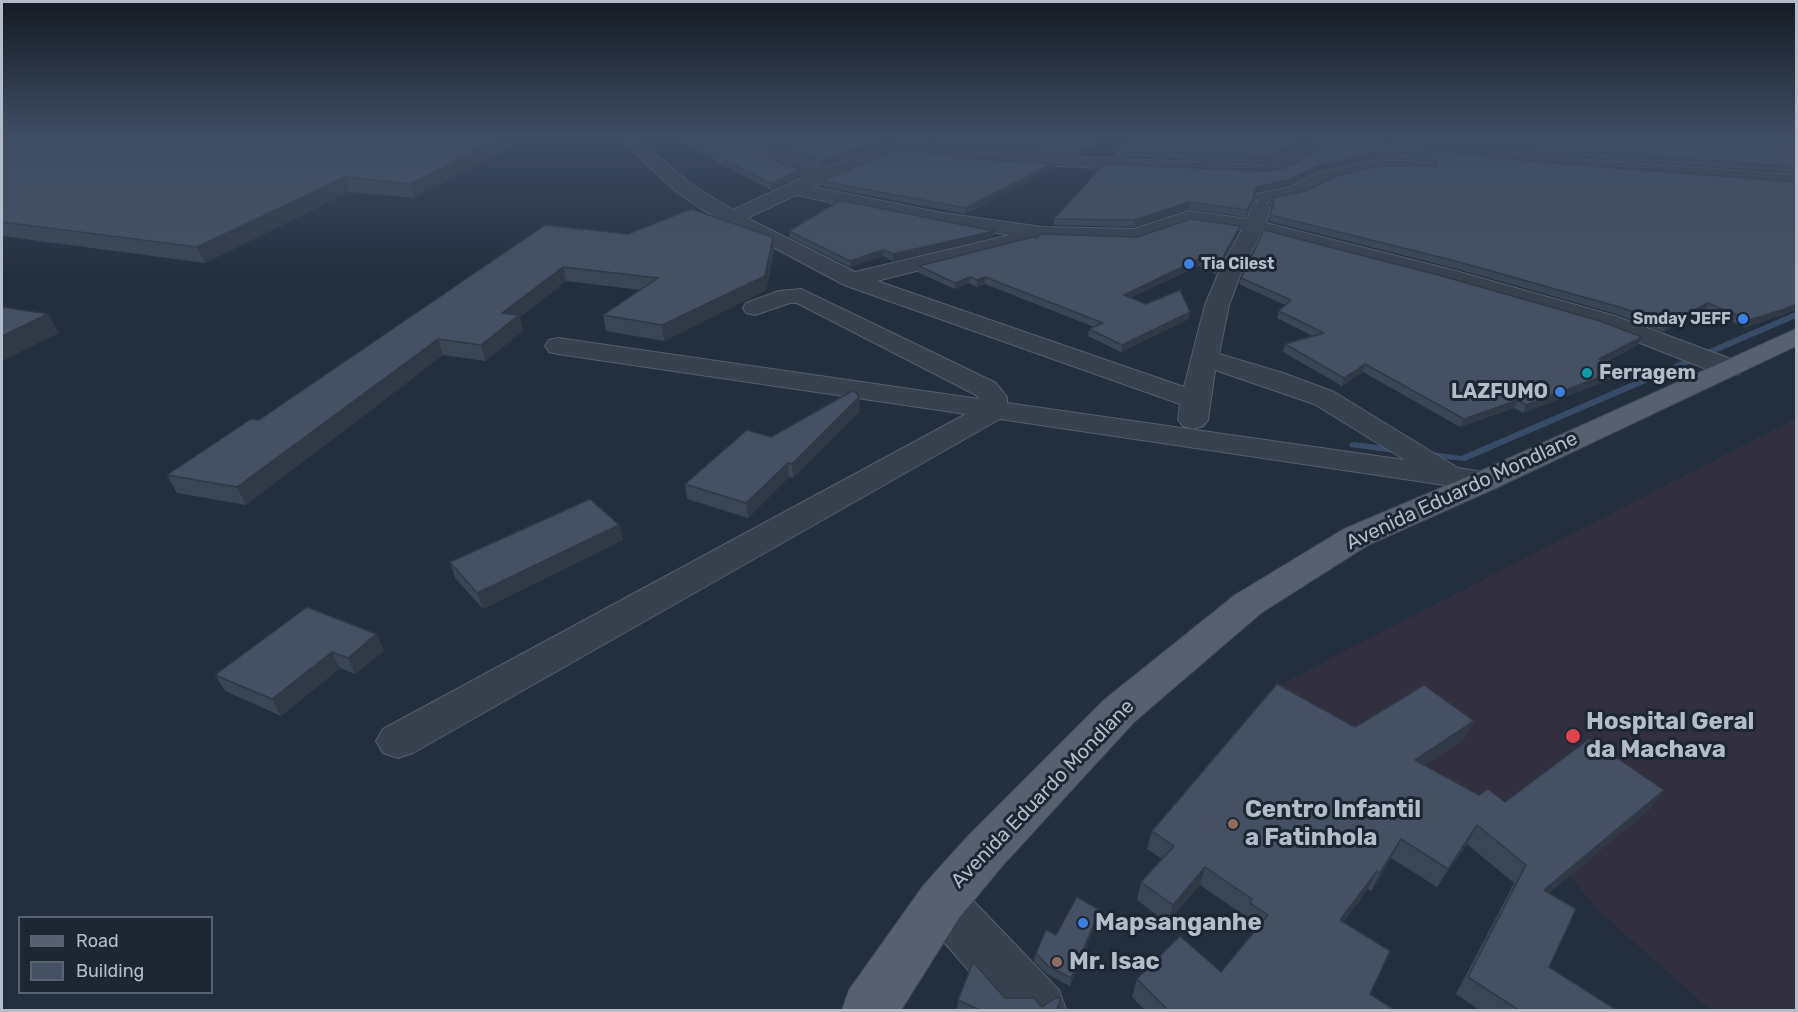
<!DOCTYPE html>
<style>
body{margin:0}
#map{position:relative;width:1798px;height:1012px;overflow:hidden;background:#242f3e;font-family:Rubik,sans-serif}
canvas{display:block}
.frame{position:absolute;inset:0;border:3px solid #b4bcc9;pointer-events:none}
.legend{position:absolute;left:18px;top:916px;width:195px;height:78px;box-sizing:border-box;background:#1d2633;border:2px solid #59626f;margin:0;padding:8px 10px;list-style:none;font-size:18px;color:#b4bcc9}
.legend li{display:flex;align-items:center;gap:12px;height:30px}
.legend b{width:30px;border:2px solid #59626f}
</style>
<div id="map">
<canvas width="1798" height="1012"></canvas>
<div class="frame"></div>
<ul class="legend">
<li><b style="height:8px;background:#56606e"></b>Road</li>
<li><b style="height:16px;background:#455162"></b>Building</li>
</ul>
</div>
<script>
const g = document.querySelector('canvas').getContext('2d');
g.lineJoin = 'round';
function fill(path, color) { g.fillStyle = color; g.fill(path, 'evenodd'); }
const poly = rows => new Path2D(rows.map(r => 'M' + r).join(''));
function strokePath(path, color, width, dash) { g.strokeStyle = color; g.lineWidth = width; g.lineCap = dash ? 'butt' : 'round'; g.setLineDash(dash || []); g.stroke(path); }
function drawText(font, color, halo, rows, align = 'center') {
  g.font = font + ' Rubik,sans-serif'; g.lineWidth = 6; g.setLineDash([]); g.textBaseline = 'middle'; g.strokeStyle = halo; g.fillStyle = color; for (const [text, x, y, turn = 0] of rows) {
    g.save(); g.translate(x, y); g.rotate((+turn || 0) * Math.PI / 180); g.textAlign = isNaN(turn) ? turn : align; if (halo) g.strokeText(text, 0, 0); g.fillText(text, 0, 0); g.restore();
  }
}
fill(poly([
 [1796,418,1796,1010,1711,1010,1602,914,1572,879,1479,801,1272,689]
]), '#32303f');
fill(poly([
 [1793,313,1796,313,1796,318,1465,461,1425,457,1420,454,1425,451,1461,456,1793,313],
 [1354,442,1401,448,1406,451,1401,454,1351,447,1349,445,1351,443,1354,442]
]), '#394c67');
const minor = poly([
 [616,136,634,136,692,185,733,210,806,176,781,167,774,161,759,136,775,136,787,154,793,159,822,169,914,136,930,136,931,138,929,142,922,144,969,152,1263,165,1283,158,1320,136,1373,136,1537,156,1796,175,1796,186,1537,166,1437,155,1336,140,1295,166,1279,173,1263,175,969,162,903,151,829,179,813,187,942,213,1042,227,1134,229,1189,211,1247,219,1253,204,1258,202,1254,198,1257,194,1290,187,1318,173,1376,160,1425,162,1431,163,1434,167,1431,171,1376,170,1331,181,1303,195,1266,203,1270,208,1266,223,1456,271,1615,316,1739,362,1742,368,1739,374,1729,376,1719,374,1597,326,1440,281,1261,234,1244,265,1229,305,1219,354,1283,373,1334,392,1458,468,1496,474,1501,481,1496,488,1485,491,1000,419,413,753,398,758,383,753,376,741,383,729,966,414,558,354,549,352,545,346,549,340,558,338,979,399,976,395,797,303,790,303,755,315,746,313,743,308,746,303,779,291,801,289,996,383,1007,397,1007,403,1405,460,1314,404,1215,370,1208,420,1203,426,1193,429,1183,426,1178,420,1180,404,844,285,702,209,678,193,616,136],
 [796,195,942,225,1010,235,855,272,747,218,796,195],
 [1190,223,1242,230,1222,265,1205,305,1184,387,877,281,1030,242,1034,238,1136,241,1190,223],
 [941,879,959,886,1059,990,1066,1010,1003,1010,923,918,916,902,923,886,941,879]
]);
const major = poly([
 [1796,329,1796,346,1496,488,1368,545,1261,613,1134,722,1003,865,959,918,901,1010,842,1010,849,990,923,886,969,835,1104,700,1235,595,1344,529,1474,474,1796,329]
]);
strokePath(minor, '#565f6c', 2);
strokePath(major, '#414a57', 2);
fill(minor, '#38414e');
fill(major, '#56606e');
fill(poly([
 [2,136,522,136,523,140,415,198,349,192,205,263,2,236],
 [667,136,759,136,772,157,780,163,800,170,800,176,771,190],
 [777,136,909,136,822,167,794,157],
 [932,136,1116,136,1079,155,969,150,931,143],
 [1130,136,1317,136,1282,156,1263,163,1116,156,1116,150],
 [1388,136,1797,136,1797,173,1537,154],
 [1338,137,1439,151,1539,162,1797,182,1797,309,1780,316,1745,327,1704,311,1663,332,1616,314,1457,269,1269,221,1272,208,1270,204,1271,198,1435,166,1435,165,1431,161,1425,160,1376,158,1318,171,1289,185,1255,193,1254,201,1246,217,1189,209,1134,227,1054,225,1054,219,1265,171,1281,169,1297,162],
 [969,159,1053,168,965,214,820,186,820,181],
 [828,198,994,231,993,237,893,261,883,256,850,267,789,237,789,231,832,205,828,204],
 [545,225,774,251,766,290,664,341,606,331,603,315,640,290,566,281,520,317,523,331,485,361,443,355,246,505,177,493,167,475,259,420],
 [1240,226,1238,232,1216,274,1198,266,1130,298,1146,304,1189,319,1121,352,1088,336,1089,329,1094,327,985,284,977,287,969,283,955,289,919,273,919,266,1037,238,1137,237],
 [1241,278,1638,345,1605,362,1617,377,1523,413,1514,408,1460,427,1363,372,1342,386,1283,352,1285,344,1313,336,1277,318,1279,311,1285,305,1239,284],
 [860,411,793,478,789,477,748,518,687,499,685,484,771,437],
 [619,525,623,540,483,609,455,578,450,562],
 [376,634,384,651,355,674,340,668,281,716,225,691,215,675],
 [1474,721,1464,739,1425,765,1479,795,1505,802,1651,808,1549,893,1549,967,1618,1011,1481,1011,1456,994,1514,883,1467,844,1437,887,1391,858,1371,891,1368,889,1343,922,1370,994,1396,1011,1146,1011,1132,997,1137,979,1221,972,1256,929,1243,921,1245,916,1200,885,1167,923,1137,900,1141,882,1162,859,1147,849,1152,831,1355,727],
 [1100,910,1098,918,1070,986,1047,974,1034,961,1036,953,1056,935],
 [1005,998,1042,1007,1061,998,1059,1011,957,1011,958,1000]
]), '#3b4654');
fill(poly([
 [503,136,522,136,523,140,415,198,411,184],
 [893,136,909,136,822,167,822,161],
 [1106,136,1116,136,1079,155,1080,149],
 [1309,136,1317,136,1282,156,1263,163,1264,157],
 [1377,152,1376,158,1318,171,1289,185,1255,193,1252,198,1253,192,1257,187,1319,165],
 [1054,163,1053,168,965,214,965,208],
 [800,170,800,176,771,190,771,184],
 [345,177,349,192,205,263,197,247],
 [1255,195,1254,201,1246,217,1247,210],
 [1190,202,1189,209,1134,227,1135,220],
 [1240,226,1238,232,1216,274,1217,268],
 [994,231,993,237,893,261,893,254],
 [773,237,774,251,766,290,664,341,662,325],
 [883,250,883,256,850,267,850,261],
 [1199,259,1198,266,1123,301,1124,295],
 [563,267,566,281,520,317,523,331,485,361,481,345,502,313],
 [970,277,969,283,955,289,955,283],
 [985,277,985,284,977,287,977,280],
 [1708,303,1704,311,1663,332,1667,324],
 [1797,304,1797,309,1780,316,1745,327,1749,320],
 [1190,312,1189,319,1121,352,1122,345],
 [48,314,59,333,2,361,2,336],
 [1642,337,1638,345,1595,366,1599,359],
 [438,339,443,355,246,505,237,487],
 [1365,364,1363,372,1342,386,1344,378],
 [1621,369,1617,377,1523,413,1526,405],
 [859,397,860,411,793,478,792,464],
 [1518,400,1514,408,1460,427,1464,419],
 [788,463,789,477,748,518,746,503],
 [619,525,623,540,483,609,477,593],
 [376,634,384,651,355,674,348,658],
 [332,652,340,668,281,716,272,699],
 [1474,721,1464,739,1406,778,1415,760],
 [1664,790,1651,808,1531,908,1544,890],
 [1477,825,1467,844,1437,887,1448,869],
 [1401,839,1391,858,1371,891,1380,873],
 [1205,867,1200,885,1167,923,1173,905],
 [1377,871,1368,889,1331,938,1340,920],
 [1100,910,1098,918,1070,986,1071,978],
 [1061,998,1059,1011,1056,1011]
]), '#303945');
const building = poly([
 [2,136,503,136,411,184,345,177,197,247,2,222,2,136],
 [677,136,759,136,772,157,780,163,800,170,771,184,677,136],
 [781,136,893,136,822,161,794,151,781,136],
 [932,136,1106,136,1080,149,969,144,931,138,932,136],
 [1130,136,1309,136,1283,150,1264,157,1116,150,1130,136],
 [1436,136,1797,136,1797,167,1539,148,1436,136],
 [1338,137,1439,151,1539,162,1797,182,1797,304,1785,309,1749,320,1708,303,1667,324,1619,307,1459,262,1270,215,1274,202,1271,198,1305,191,1333,177,1378,166,1435,166,1438,160,1433,155,1427,154,1377,152,1319,165,1291,179,1257,187,1253,192,1255,195,1247,210,1190,202,1135,220,1054,219,1104,164,1265,171,1281,169,1297,162,1338,137],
 [903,148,969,159,1054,163,965,208,820,181,903,148],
 [828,198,994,231,893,254,883,250,850,261,789,231,839,201,828,198],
 [691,209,773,237,765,276,662,325,603,315,658,278,563,267,502,313,519,315,481,345,438,339,237,487,167,475,251,419,259,420,545,225,628,234,691,209],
 [1191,219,1240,226,1217,268,1199,259,1124,295,1146,304,1180,290,1190,312,1122,345,1089,329,1103,323,985,277,977,280,970,277,955,283,919,266,1033,237,1037,238,1040,234,1137,237,1191,219],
 [1264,230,1442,276,1600,321,1642,337,1599,359,1621,369,1526,405,1518,400,1464,419,1365,364,1344,378,1285,344,1324,333,1279,311,1291,300,1241,278,1264,230],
 [2,307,48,314,2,336,2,307],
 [854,390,859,397,792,464,788,463,746,503,685,484,747,430,771,437,854,390],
 [590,499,619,525,477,593,450,562,590,499],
 [307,607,376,634,348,658,332,652,272,699,215,675,307,607],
 [1277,684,1355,727,1424,685,1474,721,1415,760,1479,795,1488,789,1505,802,1589,739,1664,790,1544,890,1576,909,1549,967,1618,1011,1520,1011,1468,977,1526,865,1477,825,1448,869,1401,839,1380,873,1377,871,1340,920,1390,951,1370,994,1396,1011,1169,1011,1137,979,1180,936,1221,972,1268,915,1250,903,1252,899,1205,867,1173,905,1141,882,1174,846,1152,831,1277,684],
 [1077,897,1100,910,1071,978,1048,966,1036,953,1046,930,1056,935,1077,897],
 [973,962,1005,998,1034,998,1042,1007,1055,998,1061,998,1056,1011,982,1011,958,1000,973,962]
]);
fill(building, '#455162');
strokePath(building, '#303945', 1.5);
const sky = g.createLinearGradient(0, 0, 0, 277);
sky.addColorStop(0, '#141a22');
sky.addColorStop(0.49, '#3f4d63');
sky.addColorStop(1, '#3f4d6300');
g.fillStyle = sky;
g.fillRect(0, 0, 1798, 277);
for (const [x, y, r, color] of [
 [1189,264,6,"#3f7fe0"],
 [1743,319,6,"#3f7fe0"],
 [1587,373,6,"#0f9aa8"],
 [1560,392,6,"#3f7fe0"],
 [1573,736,8,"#e0444e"],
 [1233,824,6,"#8d6e63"],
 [1083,923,6,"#3f7fe0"],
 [1057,962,6,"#8d6e63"]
]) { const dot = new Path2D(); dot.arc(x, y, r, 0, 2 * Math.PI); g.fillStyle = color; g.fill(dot); strokePath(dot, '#1d2633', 2); }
drawText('bold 16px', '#b4bcc9', '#1d2633', [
 ["Tia Cilest",1201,264],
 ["Smday JEFF",1731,319,"right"]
], 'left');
drawText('bold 20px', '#b4bcc9', '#1d2633', [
 ["Ferragem",1599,373],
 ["LAZFUMO",1548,392,"right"]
], 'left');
drawText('20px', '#b4bcc9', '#1d2633', [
 ["Avenida Eduardo Mondlane",1462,491,-25],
 ["Avenida Eduardo Mondlane",1043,794,-46]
]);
drawText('bold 24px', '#b4bcc9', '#1d2633', [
 ["Hospital Geral",1586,722],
 ["da Machava",1586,750],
 ["Centro Infantil",1245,810],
 ["a Fatinhola",1245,838],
 ["Mapsanganhe",1095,923],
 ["Mr. Isac",1069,962]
], 'left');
</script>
